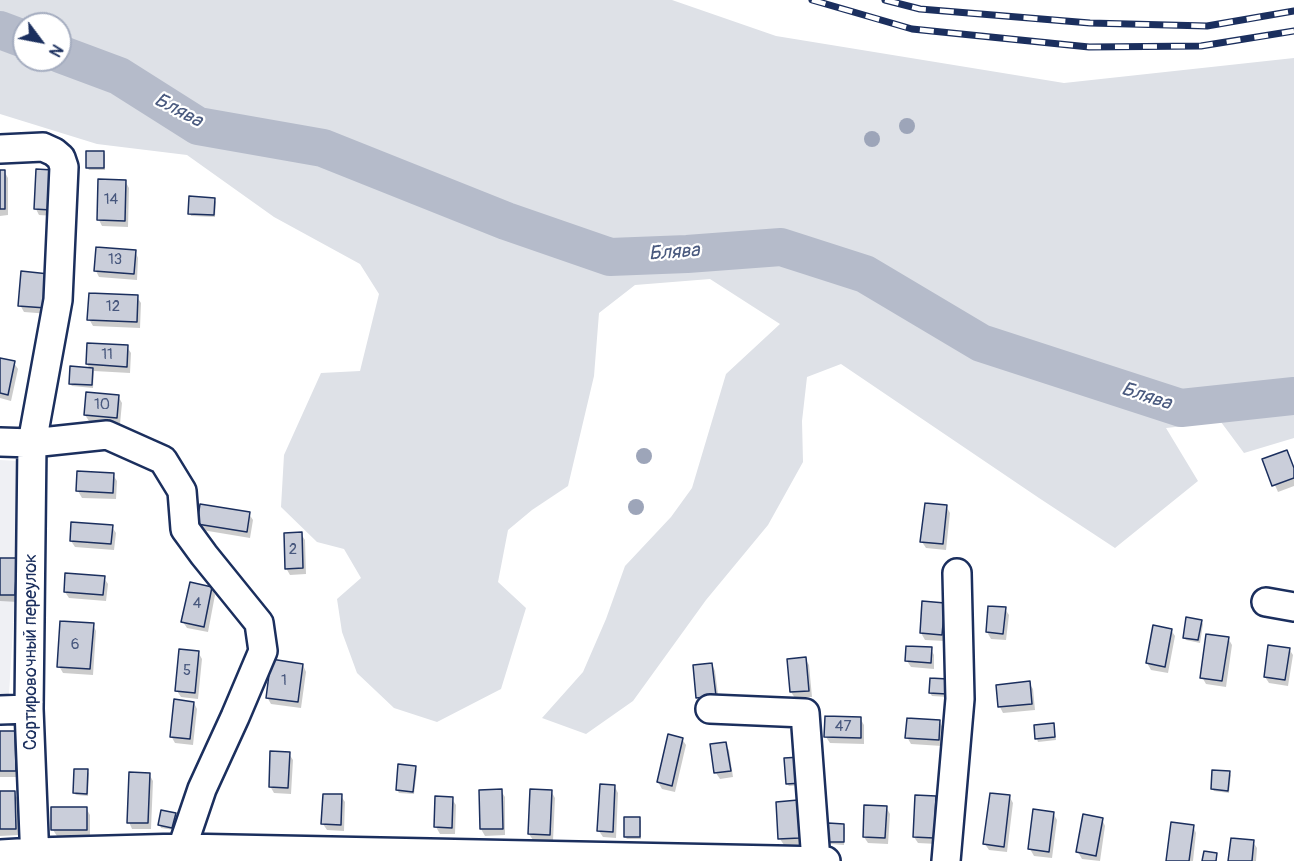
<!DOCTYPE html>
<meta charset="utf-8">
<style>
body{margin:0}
#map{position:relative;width:1294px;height:861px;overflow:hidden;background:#fff;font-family:Pangolin,sans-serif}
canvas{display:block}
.north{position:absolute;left:12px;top:12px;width:60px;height:60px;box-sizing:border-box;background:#fff;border:2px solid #a4acbf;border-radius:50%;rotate:122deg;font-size:16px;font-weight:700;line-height:24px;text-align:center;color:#1b2f5e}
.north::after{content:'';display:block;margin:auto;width:21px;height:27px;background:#1b2f5e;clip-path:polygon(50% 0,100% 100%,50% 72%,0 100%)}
</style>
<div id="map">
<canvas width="1294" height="861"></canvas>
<div class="north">N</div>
</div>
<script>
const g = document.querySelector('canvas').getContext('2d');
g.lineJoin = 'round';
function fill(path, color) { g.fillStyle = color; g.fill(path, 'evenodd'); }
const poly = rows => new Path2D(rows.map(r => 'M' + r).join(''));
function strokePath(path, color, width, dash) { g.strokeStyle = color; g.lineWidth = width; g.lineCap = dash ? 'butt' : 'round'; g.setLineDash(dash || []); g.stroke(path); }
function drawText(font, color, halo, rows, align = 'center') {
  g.font = font + ' Pangolin,sans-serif'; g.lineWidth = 4.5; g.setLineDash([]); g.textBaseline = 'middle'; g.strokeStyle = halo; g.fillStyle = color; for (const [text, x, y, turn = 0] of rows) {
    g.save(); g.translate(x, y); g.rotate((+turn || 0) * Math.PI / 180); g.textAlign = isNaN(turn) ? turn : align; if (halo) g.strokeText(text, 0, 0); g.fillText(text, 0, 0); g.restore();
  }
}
fill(poly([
 [0,460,18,461,15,595,9,694,0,694]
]), '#eff0f4');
fill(poly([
 [0,0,672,0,776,36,1064,83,1294,58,1294,438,1244,453,1221,422,1166,428,1198,481,1115,548,1039,498,841,364,807,377,802,421,803,462,768,525,706,600,633,701,586,734,542,718,583,672,606,619,625,566,671,517,692,488,726,374,780,324,710,279,635,285,599,313,594,376,568,486,532,510,508,530,498,582,526,608,501,689,437,722,394,708,357,673,342,632,337,599,361,578,344,549,317,542,281,507,284,455,321,373,360,371,379,294,360,264,274,217,187,155,97,144,0,114],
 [24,24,60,24,60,60,24,60]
]), '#dee1e7');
fill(poly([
 [104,153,105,155,105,170,89,170,87,167],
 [0,171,4,171,8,178,8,215,0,216],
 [52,171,54,216,39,215,36,209],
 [125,181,129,188,128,227,102,226,99,220],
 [214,199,216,202,215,217,191,216,190,213],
 [135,251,138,258,137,280,99,277,96,271],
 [22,273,50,314,24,312,20,305],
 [137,297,141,303,140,328,93,326,89,319],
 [127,347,131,353,130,373,94,371,93,388,72,386,70,384,90,369,87,364],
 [0,359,14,363,18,369,11,401,0,398],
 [118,396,122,403,120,424,89,421,85,415],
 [1287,451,1294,468,1294,486,1278,492,1264,460],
 [113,475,117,481,116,499,82,498,78,491],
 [946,506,950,513,946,550,926,548,922,542],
 [249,514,253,520,250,538,202,530,199,523],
 [112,527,116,533,114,550,75,547,71,541],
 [301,534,305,540,306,574,290,575,286,568],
 [0,559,16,560,19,566,18,602,0,601],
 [104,578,108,584,106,601,69,598,65,592],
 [212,588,215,595,208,632,187,628,183,622],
 [944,604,948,611,945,641,925,640,921,633],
 [1005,609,1009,615,1006,640,991,639,987,632],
 [1201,621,1203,624,1200,643,1186,640,1184,637],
 [93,625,96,631,93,675,63,673,59,666],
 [1171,630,1175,636,1168,673,1151,670,1147,663],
 [1228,638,1232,645,1226,687,1206,684,1202,677],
 [931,649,934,655,934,669,911,667,907,661],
 [1289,649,1293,655,1288,686,1269,683,1265,677],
 [198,652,202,659,198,699,181,697,177,691],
 [805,658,809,665,812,697,795,698,791,692],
 [712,664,715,671,719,702,701,704,698,698],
 [303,665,306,672,301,708,271,704,267,697],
 [947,681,948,697,932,696,930,693],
 [1029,683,1033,689,1035,710,1003,713,1000,707],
 [194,703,197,709,193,745,175,743,171,736],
 [860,718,864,725,864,744,830,743,826,737],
 [939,721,943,728,942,746,911,744,907,737],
 [1053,725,1054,728,1056,740,1038,742,1037,739,1036,727],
 [0,732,14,732,18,739,19,777,0,777],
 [682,739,686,745,675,792,662,789,658,782],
 [725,744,729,750,733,777,720,779,716,773],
 [289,754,293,760,291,794,274,793,270,786],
 [801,759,803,785,789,786,787,784],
 [415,767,417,770,414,794,399,793,397,790],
 [87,771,89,773,88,796,76,795,74,793],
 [1229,773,1231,775,1229,793,1214,791,1212,789],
 [149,774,153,781,151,829,132,829,129,822],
 [615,787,618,793,616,838,603,837,599,831],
 [481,791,501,791,505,797,505,835,485,836,481,829],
 [551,791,555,798,553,841,533,840,529,834],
 [0,793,14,793,18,799,19,835,0,836],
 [341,796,345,802,344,831,327,830,323,824],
 [1009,796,1013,803,1007,852,989,850,985,844],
 [935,798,939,804,937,844,918,843,914,837],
 [452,799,456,805,455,834,440,834,436,827],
 [797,802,800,808,803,844,784,845,780,839],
 [886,807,890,814,888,844,868,843,864,837],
 [86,808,90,815,90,836,57,836,53,830],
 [1053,813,1057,820,1052,858,1034,856,1030,849],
 [175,815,177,817,174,830,161,828,160,825],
 [639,818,641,821,641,839,627,839,625,837],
 [1102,819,1105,826,1100,861,1082,859,1078,852],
 [843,825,845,828,844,845,831,844,829,842],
 [1193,826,1196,833,1193,861,1168,861],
 [1253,842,1257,848,1256,861,1230,861]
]), '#0003');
strokePath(poly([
 [0,30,24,39],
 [60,54,119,76,198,126,323,148,506,221,610,257,687,254,781,247,865,274,981,343,1181,408,1294,396]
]), '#b5bbca', 38);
const building = poly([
 [86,151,104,151,104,168,86,168,86,151],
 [36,169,53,170,51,210,34,209,36,169],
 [0,170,5,170,5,209,0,209,0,170],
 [98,179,126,180,125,221,97,220,98,179],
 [189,196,215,198,214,215,188,214,189,196],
 [96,247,136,250,134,274,94,271,96,247],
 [21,271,49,274,46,308,18,306,21,271],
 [89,293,138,295,137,322,87,320,89,293],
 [87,343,128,345,127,367,86,364,87,343],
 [0,358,15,361,8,395,0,393,0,358],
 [70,366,93,368,92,385,69,384,70,366],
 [86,392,119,395,117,418,84,415,86,392],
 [1287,450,1294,468,1294,478,1272,486,1262,459,1287,450],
 [77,471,114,473,113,493,76,491,77,471],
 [925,503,947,505,943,544,920,542,925,503],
 [200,504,250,512,247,532,197,524,200,504],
 [71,522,113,525,111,544,70,541,71,522],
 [302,532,303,568,285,569,284,533,302,532],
 [0,558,17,558,15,595,0,595,0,558],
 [65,573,105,576,103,595,64,592,65,573],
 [190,582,212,587,204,627,181,622,190,582],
 [922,601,945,603,942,635,920,633,922,601],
 [988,606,1006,607,1003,634,986,632,988,606],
 [1186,617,1202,620,1198,640,1183,638,1186,617],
 [60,621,94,623,90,669,57,667,60,621],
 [1153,625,1172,629,1165,667,1146,663,1153,625],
 [1206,634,1229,637,1222,681,1200,678,1206,634],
 [1268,645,1290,648,1285,680,1264,677,1268,645],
 [906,646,932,647,931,663,905,661,906,646],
 [179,649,199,651,195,693,175,691,179,649],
 [806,657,809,691,790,692,787,659,806,657],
 [271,659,303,664,298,702,266,698,271,659],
 [712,663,716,696,696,698,693,665,712,663],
 [930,678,948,679,947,694,929,693,930,678],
 [1030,681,1032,704,998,707,996,685,1030,681],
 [174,699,194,702,190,739,170,737,174,699],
 [825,716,861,717,861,738,824,737,825,716],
 [907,718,940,720,939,740,905,738,907,718],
 [1054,723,1055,737,1035,739,1034,725,1054,723],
 [0,731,15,731,16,771,0,771,0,731],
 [668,734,683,738,672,786,657,782,668,734],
 [726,742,731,771,714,773,710,744,726,742],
 [270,751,290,752,288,788,269,787,270,751],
 [801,757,803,783,786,784,784,758,801,757],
 [398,764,416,766,413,792,396,790,398,764],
 [74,769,88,769,87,794,73,793,74,769],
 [1212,770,1230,771,1228,791,1211,789,1212,770],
 [129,772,150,773,148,823,127,823,129,772],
 [600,784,615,785,613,832,597,831,600,784],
 [502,789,503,829,480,829,479,790,502,789],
 [530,789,552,790,550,835,528,834,530,789],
 [0,791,15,791,16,829,0,829,0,791],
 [990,793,1010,795,1004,847,983,844,990,793],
 [323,794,342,794,341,825,321,824,323,794],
 [915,795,936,796,934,838,913,837,915,795],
 [435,796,453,797,452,828,434,827,435,796],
 [798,800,800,838,778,839,776,802,798,800],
 [864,805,887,806,885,838,863,837,864,805],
 [51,807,87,807,87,830,51,830,51,807],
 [1033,809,1054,812,1049,852,1028,849,1033,809],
 [161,810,176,813,172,828,158,825,161,810],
 [1083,814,1103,818,1096,856,1076,852,1083,814],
 [624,817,640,817,640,837,624,837,624,817],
 [1171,822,1194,825,1189,861,1166,861,1171,822],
 [828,823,844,824,844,842,827,842,828,823],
 [1231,838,1254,840,1252,861,1228,861,1231,838],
 [1204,851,1217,853,1216,861,1202,861,1204,851]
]);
fill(building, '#caceda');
strokePath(building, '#1b2f5e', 1.5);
const minor = poly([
 [0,149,43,147,54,152,61,158,64,167,58,300,32,443,29,709,35,861],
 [0,442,32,443,107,435,163,460,182,491,185,529,204,555,259,623,263,651,235,717,202,789,182,848],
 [1266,602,1294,607],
 [710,709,805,713,816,861],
 [0,710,29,709],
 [0,854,35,852,182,848,826,861],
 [946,861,960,699,957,573]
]);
strokePath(minor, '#1b2f5e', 32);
strokePath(minor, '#fff', 27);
const rail = poly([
 [812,0,912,29,1089,47,1201,46,1294,31],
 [885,0,920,9,1090,23,1207,26,1294,11]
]);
strokePath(rail, '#1b2f5e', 7);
strokePath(rail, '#fff', 4.5, [14]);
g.fillStyle = '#9da5b9';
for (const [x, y] of [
 [907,126],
 [872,139],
 [644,456],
 [636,507]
]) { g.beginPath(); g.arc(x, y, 8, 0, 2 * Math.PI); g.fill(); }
drawText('15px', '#47577d', null, [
 ["14",111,200],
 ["13",115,260],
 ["12",113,307],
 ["11",107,355],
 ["10",102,405],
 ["2",293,550],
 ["4",197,604],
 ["6",75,645],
 ["5",187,671],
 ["1",284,681],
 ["47",843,727]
]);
drawText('18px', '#1b2f5e', '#fff', [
 ["Сортировочный переулок",31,652,-90]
]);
drawText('italic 20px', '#49597e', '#fff', [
 ["Блява",178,111,28],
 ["Блява",674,253,-4],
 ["Блява",1146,397,18]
]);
</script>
